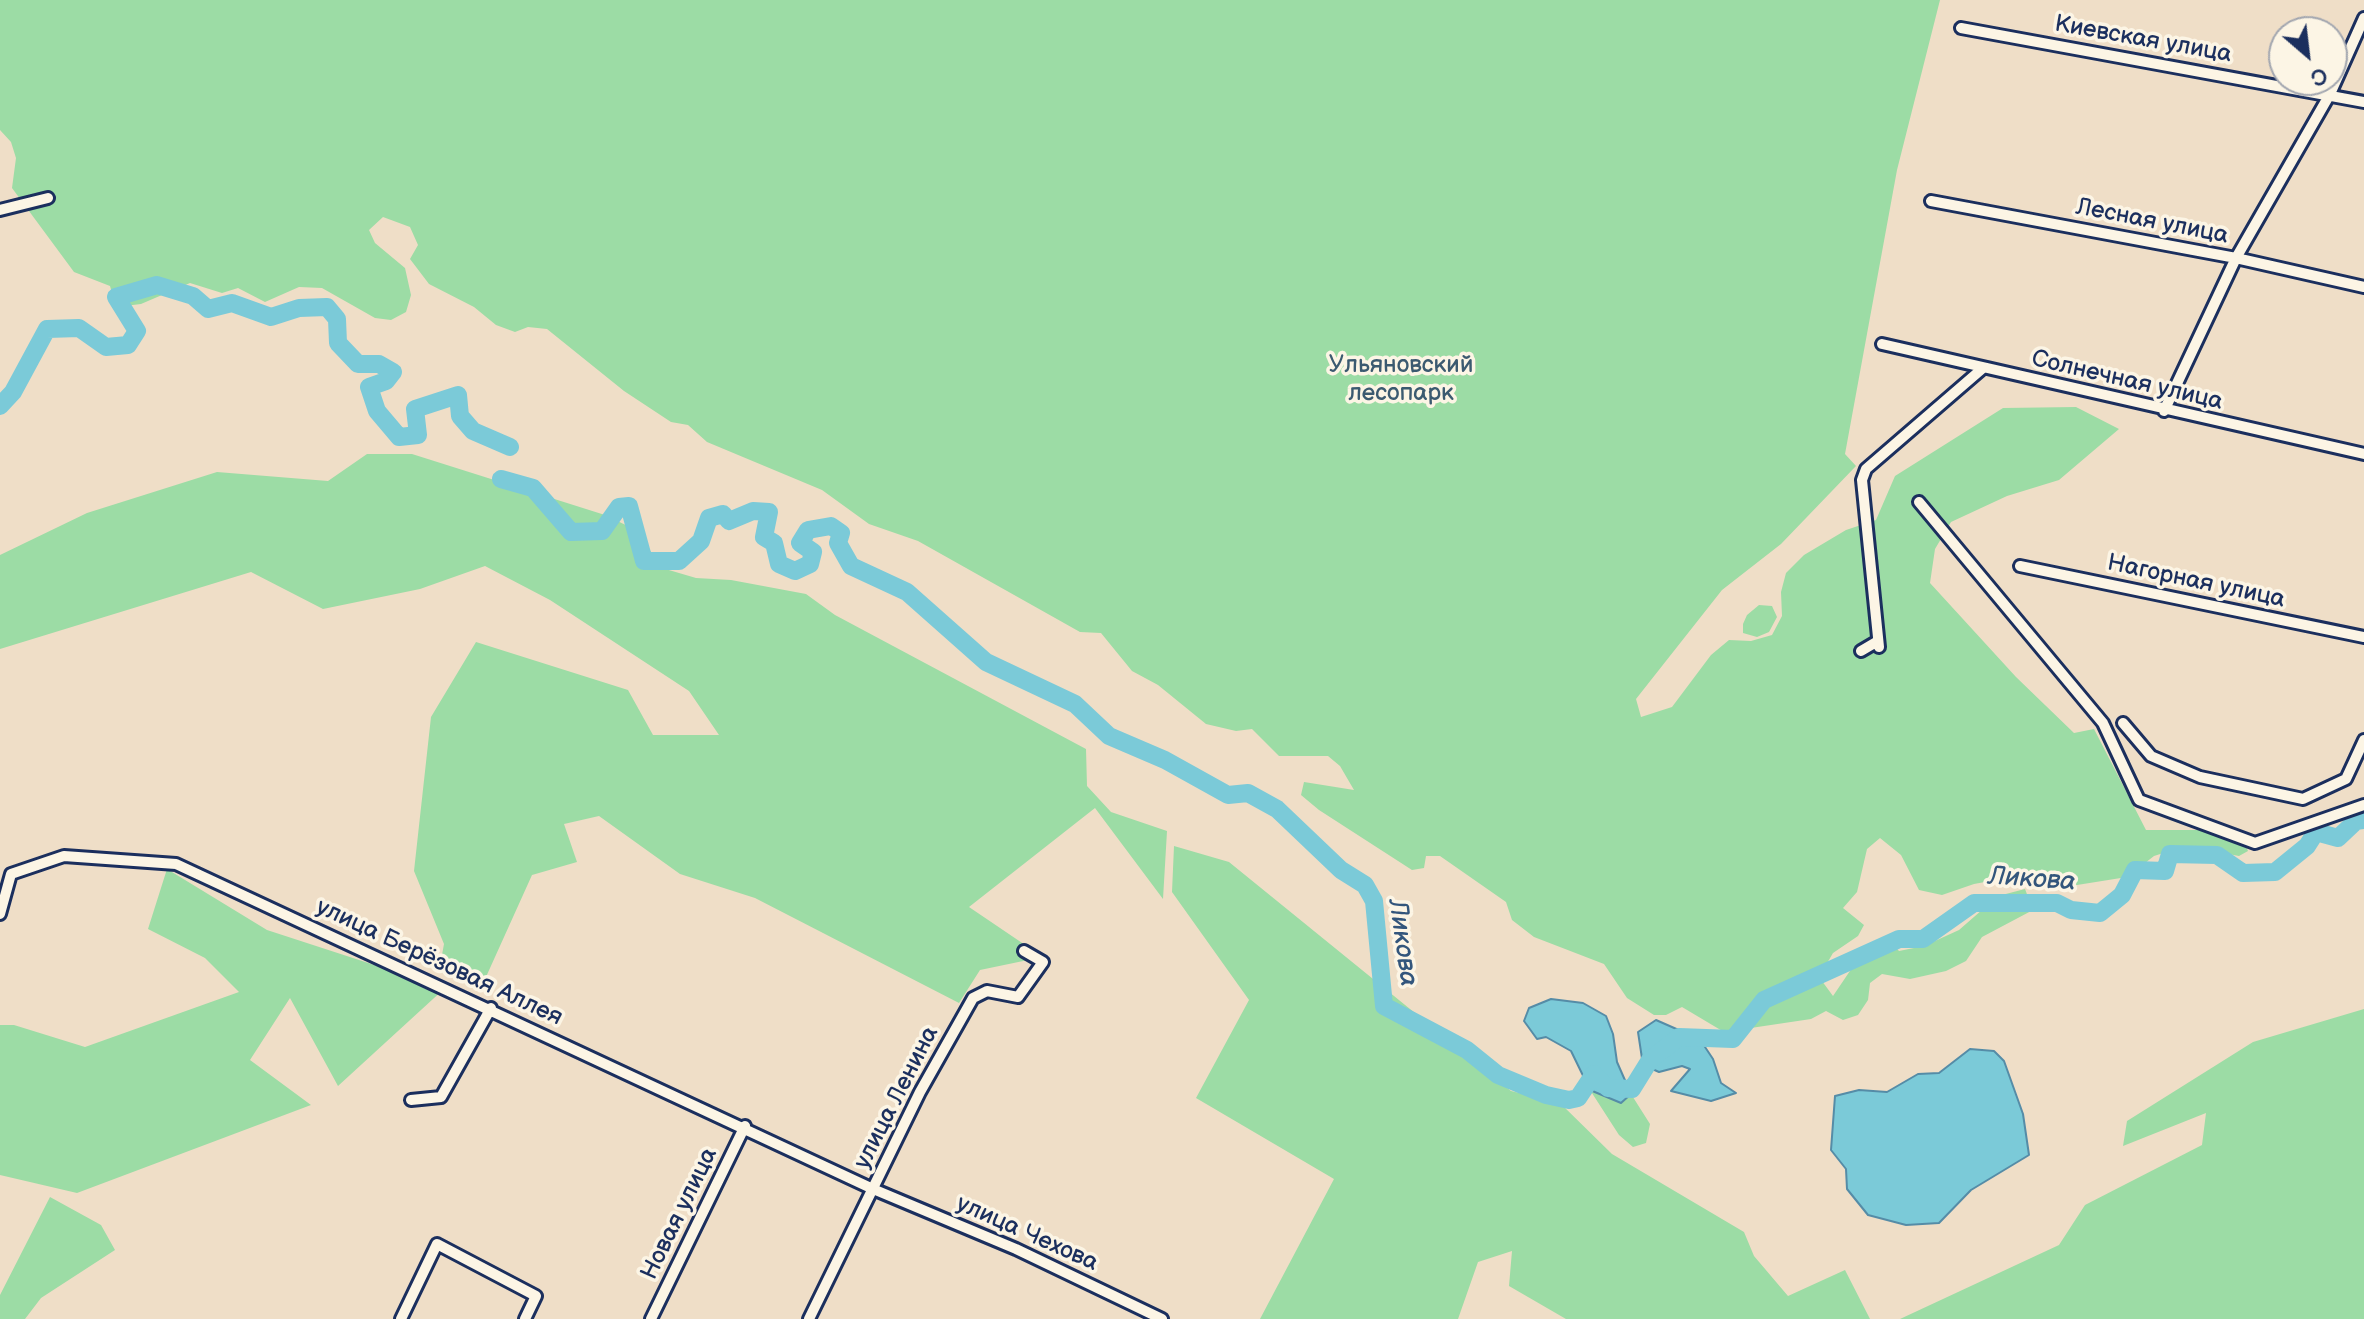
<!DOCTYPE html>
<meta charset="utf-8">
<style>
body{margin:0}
#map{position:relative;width:2364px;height:1319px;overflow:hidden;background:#efdec7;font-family:"Balsamiq Sans",sans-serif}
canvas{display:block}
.north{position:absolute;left:2268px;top:16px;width:80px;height:80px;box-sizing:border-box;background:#fcf5e5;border:2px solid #a2a6af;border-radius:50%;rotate:152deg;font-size:22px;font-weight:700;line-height:32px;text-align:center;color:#1b2f5e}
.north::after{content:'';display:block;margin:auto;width:28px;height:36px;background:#1b2f5e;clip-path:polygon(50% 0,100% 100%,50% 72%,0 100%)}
</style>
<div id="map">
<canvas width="2364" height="1319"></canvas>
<div class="north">С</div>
</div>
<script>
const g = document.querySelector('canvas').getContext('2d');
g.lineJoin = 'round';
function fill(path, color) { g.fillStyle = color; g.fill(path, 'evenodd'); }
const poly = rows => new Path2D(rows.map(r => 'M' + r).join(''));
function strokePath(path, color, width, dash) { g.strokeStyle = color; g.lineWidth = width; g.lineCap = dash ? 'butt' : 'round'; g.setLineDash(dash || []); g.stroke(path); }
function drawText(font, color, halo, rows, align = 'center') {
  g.font = font + ' "Balsamiq Sans",sans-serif'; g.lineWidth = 7; g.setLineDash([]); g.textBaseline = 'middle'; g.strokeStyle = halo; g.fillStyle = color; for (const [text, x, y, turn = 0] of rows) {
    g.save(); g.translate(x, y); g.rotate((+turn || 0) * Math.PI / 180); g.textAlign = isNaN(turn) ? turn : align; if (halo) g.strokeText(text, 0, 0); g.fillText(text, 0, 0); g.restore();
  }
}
fill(poly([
 [0,0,1940,0,1897,170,1845,454,1856,466,1781,544,1722,590,1636,699,1641,717,1672,707,1711,655,1729,640,1751,641,1772,635,1782,616,1781,592,1786,573,1804,555,1846,530,1876,520,1895,476,2003,408,2076,407,2119,429,2059,480,2007,496,1951,522,1935,549,1930,583,2016,677,2074,733,2094,729,2146,830,2206,830,2245,844,2248,851,2239,856,2185,846,2154,856,2127,877,2077,885,2012,877,1974,884,1942,895,1919,890,1901,855,1880,838,1867,849,1857,892,1843,908,1864,925,1858,936,1833,953,1819,977,1833,996,1856,962,1886,936,1899,951,1924,946,1959,930,1998,896,2025,889,2033,910,1982,937,1966,961,1946,971,1910,979,1882,974,1870,983,1868,1000,1858,1015,1843,1020,1826,1011,1811,1019,1724,1032,1682,1007,1666,1015,1654,1015,1627,998,1604,964,1534,937,1512,920,1506,902,1440,856,1426,856,1424,868,1412,870,1319,810,1301,795,1304,782,1354,790,1340,766,1328,756,1279,756,1252,729,1236,731,1206,724,1158,685,1132,671,1101,633,1080,632,918,541,869,524,822,490,707,442,688,425,671,422,624,391,547,329,528,327,515,332,496,325,474,307,429,284,410,259,418,245,410,227,383,217,369,230,375,243,405,268,411,295,406,312,391,320,375,318,322,288,299,287,265,302,238,288,222,293,190,283,141,304,116,307,110,286,74,272,12,188,16,158,11,142,0,130],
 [367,454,412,454,605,515,636,530,662,568,696,578,731,580,806,594,835,615,1086,749,1087,786,1111,812,1167,831,1163,899,1095,808,969,907,1034,951,1028,960,980,970,959,1003,755,898,680,874,599,816,564,824,577,862,532,875,481,988,439,971,444,944,414,871,431,717,476,642,628,690,653,735,719,735,689,691,550,600,485,566,420,589,323,609,251,572,0,649,0,555,87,513,217,472,328,481],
 [1759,605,1772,606,1777,617,1769,632,1757,637,1743,633,1743,624,1747,615],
 [1174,846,1229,862,1511,1091,1560,1103,1612,1154,1744,1232,1754,1256,1788,1296,1845,1270,1870,1319,1566,1319,1509,1286,1512,1251,1478,1262,1458,1319,1260,1319,1334,1179,1196,1098,1249,1000,1172,892],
 [167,869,267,930,445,988,338,1086,290,998,250,1060,311,1105,77,1193,0,1175,0,1025,14,1025,85,1047,239,992,205,958,148,929],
 [2364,1009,2364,1319,1900,1319,2059,1245,2085,1205,2202,1145,2206,1113,2123,1146,2127,1121,2253,1042],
 [1590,1090,1621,1103,1631,1094,1650,1124,1646,1143,1633,1147,1619,1135],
 [50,1197,101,1225,115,1250,41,1298,25,1319,0,1319,0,1295]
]), '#9cdca5');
const water = poly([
 [1551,999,1583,1003,1606,1016,1613,1034,1617,1062,1631,1094,1621,1103,1590,1090,1571,1051,1546,1037,1537,1039,1524,1021,1529,1008,1551,999],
 [1656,1020,1681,1031,1695,1032,1713,1059,1721,1083,1736,1093,1711,1101,1671,1091,1690,1069,1682,1066,1659,1072,1643,1065,1638,1032,1656,1020],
 [1970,1049,1994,1051,2004,1061,2023,1114,2029,1155,1971,1190,1939,1223,1906,1225,1868,1215,1847,1189,1846,1169,1831,1150,1835,1096,1859,1090,1887,1092,1918,1074,1939,1073,1970,1049]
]);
fill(water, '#7bcad8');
strokePath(water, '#558ca7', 2);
strokePath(poly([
 [0,406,13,392,47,329,79,328,106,347,128,345,137,331,116,297,157,285,193,296,208,309,232,303,271,317,299,308,327,307,337,319,338,343,358,364,379,364,393,372,386,381,369,387,377,411,399,437,418,435,415,409,458,395,460,416,473,431,510,447],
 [501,479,533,488,571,532,602,531,619,507,629,506,644,561,679,561,701,541,709,518,723,514,729,521,753,511,769,512,764,537,774,543,779,564,795,571,810,564,813,552,800,543,808,530,831,526,841,533,838,543,851,566,907,592,986,662,1075,704,1109,736,1165,760,1228,795,1248,793,1277,809,1341,870,1365,885,1374,901,1384,1006,1467,1050,1498,1075,1546,1095,1569,1100,1578,1098,1594,1074,1608,1088,1632,1089,1650,1060,1679,1037,1733,1039,1764,1000,1899,939,1923,939,1974,903,2057,903,2071,910,2100,913,2122,895,2135,870,2165,871,2170,854,2217,855,2243,873,2275,872,2307,846,2316,832,2338,838,2356,821,2364,820]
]), '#7bcad8', 18);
const street = poly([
 [1961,28,2364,102],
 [1931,201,2236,258,2364,287],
 [0,210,48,198],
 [1882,344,2364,454],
 [2164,411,2236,258,2330,94,2364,18],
 [1919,502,2103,723,2139,800,2255,843,2364,805],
 [2020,566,2364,637],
 [1879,647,1862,480,1866,469,1983,368],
 [1861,651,1878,641],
 [2123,723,2151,756,2200,777,2303,799,2346,779,2364,740],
 [0,914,11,874,64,856,176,864,873,1189,1016,1249,1162,1319],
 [411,1100,441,1097,491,1008],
 [401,1319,437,1244,536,1296,525,1319],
 [651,1319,745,1126],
 [809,1319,920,1092,973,998,987,991,1018,997,1043,962,1024,951]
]);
strokePath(street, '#1b2f5e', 16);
strokePath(street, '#fcf5e5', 10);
drawText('24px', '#1b2f5e', '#fcf5e5', [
 ["Киевская улица",2143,40,10],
 ["Лесная улица",2152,222,11],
 ["Солнечная улица",2127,381,13],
 ["Нагорная улица",2196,582,12],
 ["улица Берёзовая Аллея",439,963,25],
 ["улица Ленина",897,1098,-63],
 ["Новая улица",680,1214,-64],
 ["улица Чехова",1027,1234,24]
]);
drawText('24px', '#3b5a70', '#fcf5e5', [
 ["Ульяновский",1401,366],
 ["лесопарк",1401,394]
]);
drawText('italic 26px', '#33567c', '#fcf5e5', [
 ["Ликова",2032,880,4],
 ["Ликова",1402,943,82]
]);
</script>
